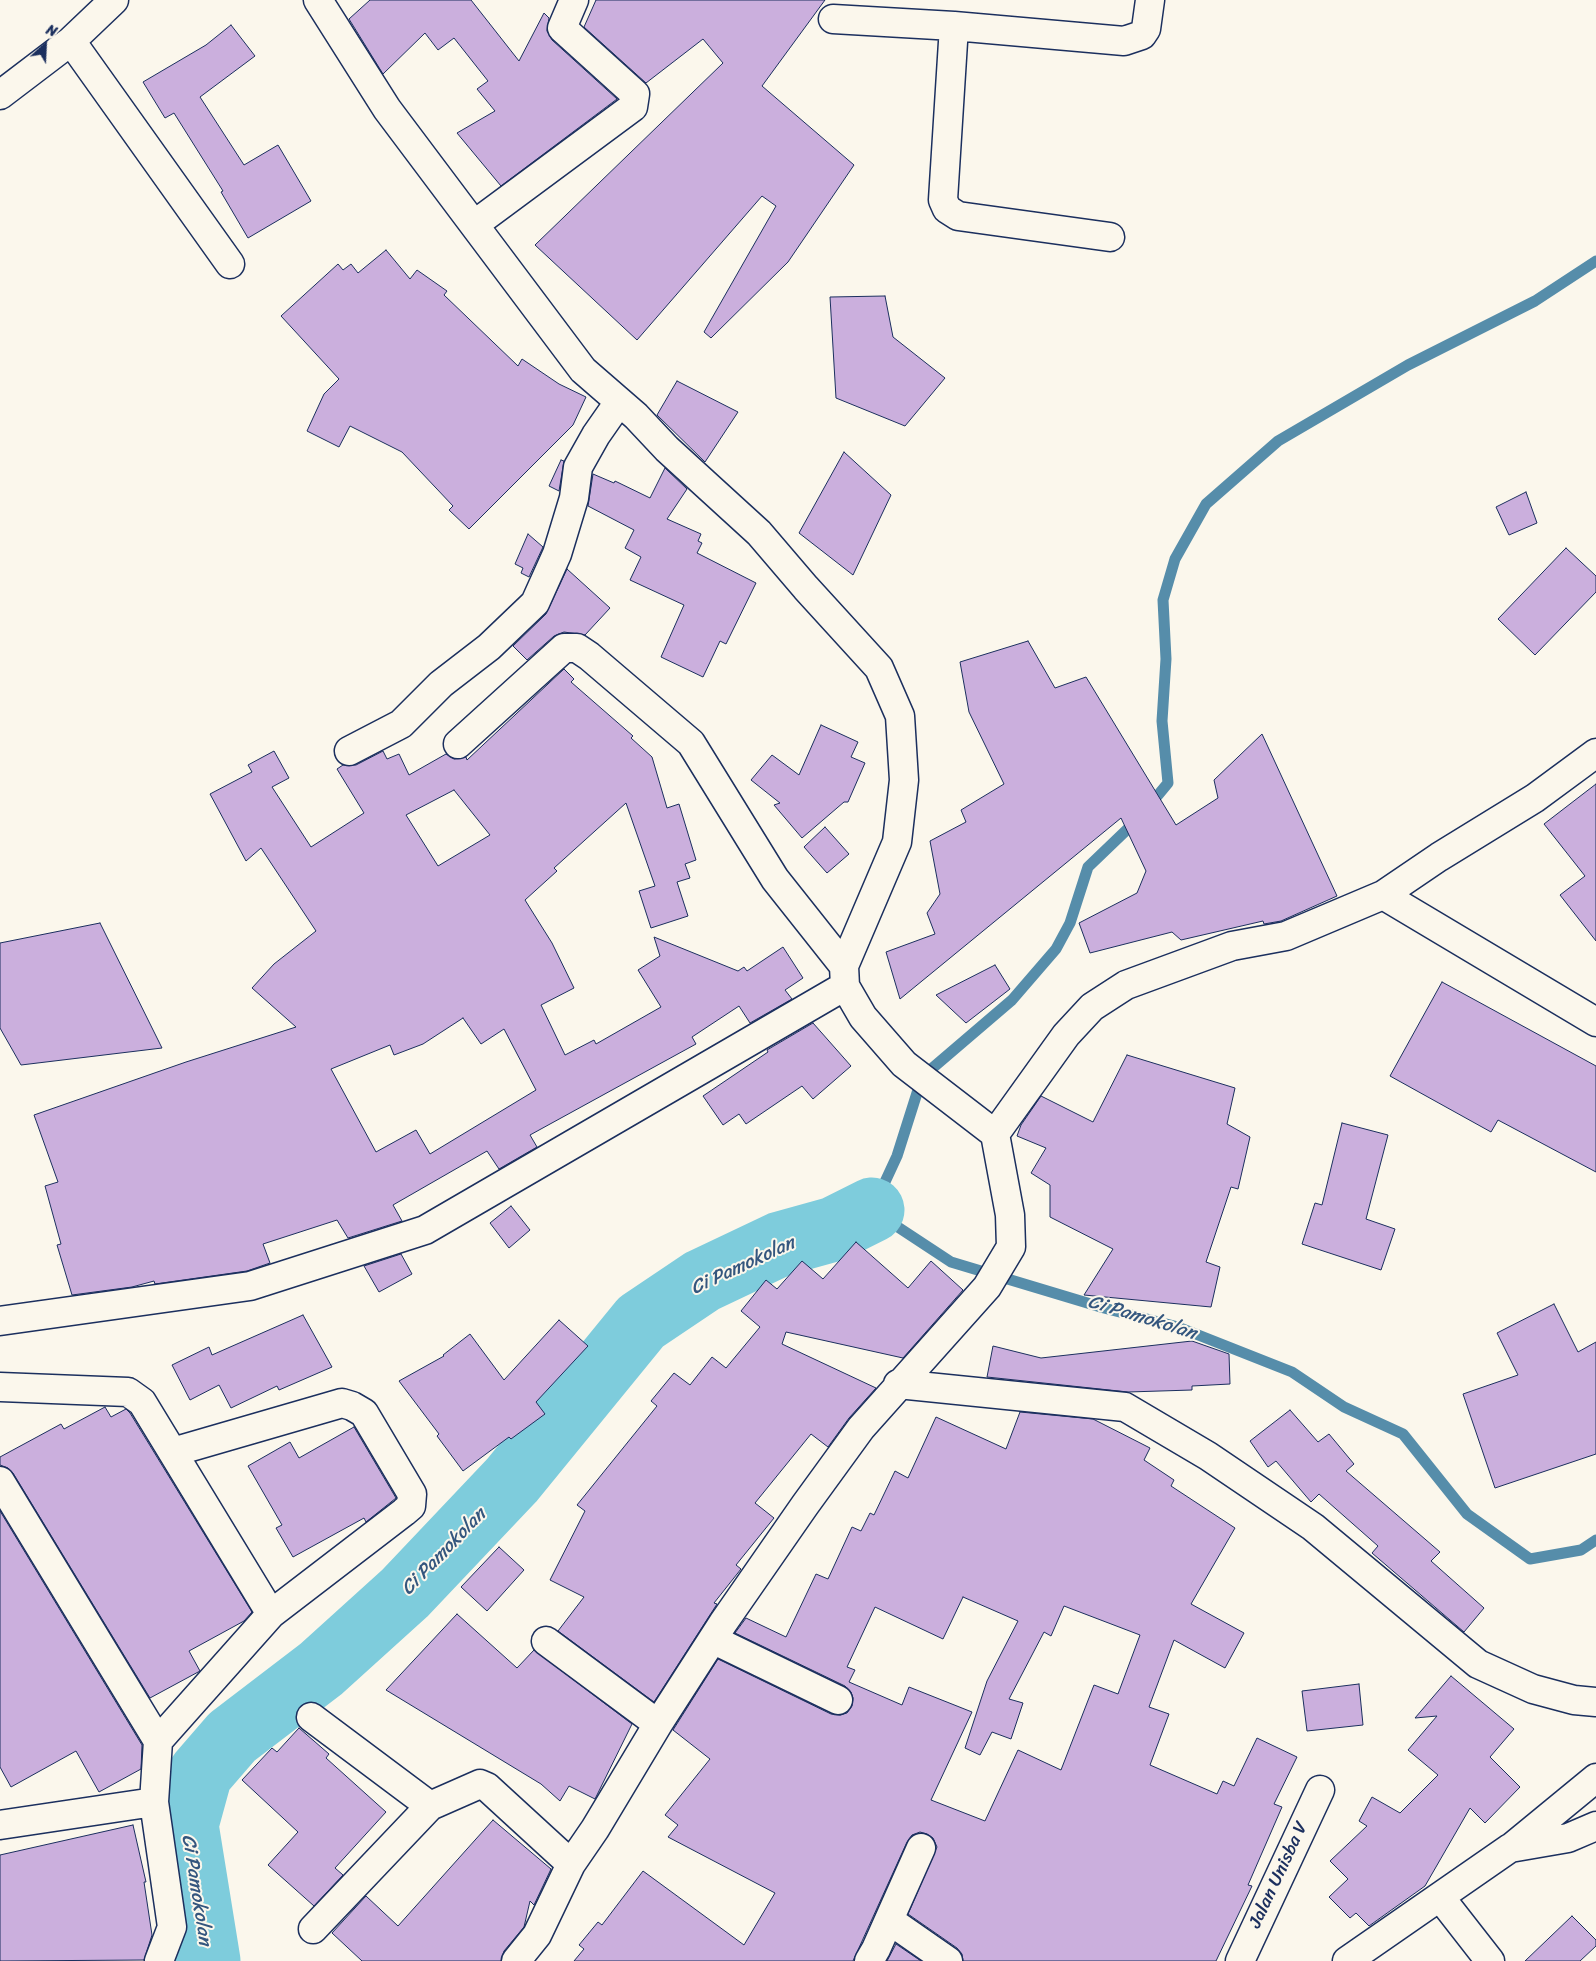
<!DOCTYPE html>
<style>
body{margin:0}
#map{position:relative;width:1596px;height:1961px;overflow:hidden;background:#fbf7ec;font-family:Sriracha,sans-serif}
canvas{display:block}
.north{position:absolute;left:20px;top:20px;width:50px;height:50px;-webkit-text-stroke:4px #fbf7ec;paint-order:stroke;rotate:25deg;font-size:14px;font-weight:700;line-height:20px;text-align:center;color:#1b2f5e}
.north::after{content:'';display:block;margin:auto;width:18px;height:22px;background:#1b2f5e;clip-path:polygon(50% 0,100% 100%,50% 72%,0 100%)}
</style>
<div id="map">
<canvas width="1596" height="1961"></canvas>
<div class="north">N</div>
</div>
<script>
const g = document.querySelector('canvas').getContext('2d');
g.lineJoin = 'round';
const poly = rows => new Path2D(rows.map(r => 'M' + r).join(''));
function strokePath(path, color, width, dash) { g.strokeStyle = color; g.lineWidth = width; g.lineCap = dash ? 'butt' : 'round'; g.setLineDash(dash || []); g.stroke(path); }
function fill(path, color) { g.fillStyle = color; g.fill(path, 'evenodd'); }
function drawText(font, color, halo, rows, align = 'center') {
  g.font = font + ' Sriracha,sans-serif'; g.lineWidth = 4; g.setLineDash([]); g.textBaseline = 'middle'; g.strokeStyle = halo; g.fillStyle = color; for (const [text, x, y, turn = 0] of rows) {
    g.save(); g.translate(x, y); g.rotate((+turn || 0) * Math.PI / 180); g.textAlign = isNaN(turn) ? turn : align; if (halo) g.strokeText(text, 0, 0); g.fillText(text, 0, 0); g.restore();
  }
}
strokePath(poly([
 [1149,806,1168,783,1162,721,1166,659,1163,600,1175,559,1206,504,1278,441,1408,365,1535,301,1596,261],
 [1137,820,1088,867,1070,923,1056,949,1012,1000,929,1071,917,1093,897,1156,872,1210,951,1262,1104,1308,1178,1327,1292,1372,1344,1407,1403,1434,1467,1514,1530,1559,1581,1550,1596,1540]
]), '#568daa', 11);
strokePath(poly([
 [208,1961,186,1825,200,1774,232,1737,321,1669,405,1593,512,1480,641,1322,702,1281,780,1244,834,1229,872,1210]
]), '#7eccdc', 65);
const building = poly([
 [370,0,471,0,519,61,544,13,549,18,547,31,552,40,617,99,501,186,457,133,495,111,477,89,488,81,454,38,438,50,425,33,383,74,349,19,370,0],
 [596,0,825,0,762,86,854,165,788,262,711,338,704,332,776,206,762,196,637,340,535,245,723,63,703,39,646,83,584,27,596,0],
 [231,25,255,56,200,97,244,165,278,145,311,201,248,238,221,192,223,191,174,113,165,118,143,82,206,45,231,25],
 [386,250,410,279,417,270,447,291,444,295,518,366,522,359,559,384,586,397,573,425,469,529,449,510,453,506,402,452,350,426,339,447,307,431,324,394,339,379,281,316,338,264,343,270,351,264,358,273,386,250],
 [885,296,893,337,945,378,905,426,836,398,830,297,885,296],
 [677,381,738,412,705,462,657,415,677,381],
 [844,452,891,495,853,575,799,533,844,452],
 [561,460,564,461,559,491,549,486,561,460],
 [665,468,687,489,667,519,701,534,698,541,702,543,697,553,756,583,726,644,720,641,703,677,661,657,684,605,630,580,641,557,625,548,634,530,588,506,593,474,614,483,615,481,650,498,665,468],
 [1526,492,1537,523,1509,535,1496,507,1526,492],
 [528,534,543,547,529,577,521,573,523,568,515,564,528,534],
 [1566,548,1596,576,1596,592,1535,655,1498,619,1566,548],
 [567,569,610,608,585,635,564,632,554,636,527,660,513,646,546,614,567,569],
 [1028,641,1055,688,1086,677,1176,825,1218,798,1214,780,1262,734,1337,896,1281,921,1264,924,1263,921,1181,940,1172,932,1090,953,1079,923,1137,893,1146,871,1121,818,900,999,886,952,935,934,927,913,940,894,930,841,966,822,961,810,1004,784,969,712,960,662,1028,641],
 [564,669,574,679,571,682,633,736,631,738,652,757,667,808,679,804,696,860,685,864,690,878,677,882,688,916,651,928,639,891,655,886,626,803,554,868,557,871,525,900,552,943,574,988,541,1005,565,1055,594,1040,596,1044,661,1007,638,970,660,956,654,937,738,971,744,967,747,971,783,947,803,978,785,990,792,999,750,1023,739,1006,692,1037,696,1044,530,1135,537,1147,499,1169,487,1151,393,1205,402,1221,348,1238,337,1220,263,1244,270,1263,247,1271,155,1284,154,1281,132,1287,72,1295,57,1245,61,1244,45,1186,58,1182,34,1115,186,1062,296,1027,252,988,274,964,316,931,261,848,246,861,210,794,252,772,248,765,274,751,289,778,272,787,311,847,364,813,337,769,343,765,356,765,383,751,387,759,399,754,409,775,446,754,454,759,466,757,467,760,564,669],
 [454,790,490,835,438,866,406,815,454,790],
 [463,1018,481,1044,504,1029,536,1090,430,1154,416,1130,376,1152,331,1069,390,1045,394,1055,423,1044,463,1018],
 [821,725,858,742,851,757,865,763,848,802,844,802,802,838,774,805,780,803,751,780,772,755,799,775,821,725],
 [1596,784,1596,941,1560,895,1585,876,1544,824,1596,784],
 [825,827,849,854,827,873,804,847,825,827],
 [100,923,162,1048,21,1065,0,1028,0,943,100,923],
 [995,965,1010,989,966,1023,936,995,995,965],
 [1442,982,1596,1066,1596,1172,1498,1120,1491,1132,1390,1076,1442,982],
 [813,1023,851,1066,813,1099,802,1086,746,1124,739,1114,723,1125,703,1096,768,1052,767,1050,813,1023],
 [1127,1055,1235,1088,1227,1124,1250,1137,1238,1189,1231,1187,1206,1262,1220,1267,1211,1307,1084,1295,1113,1249,1050,1217,1050,1185,1031,1173,1046,1148,1017,1136,1021,1125,1041,1096,1093,1122,1127,1055],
 [1342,1123,1388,1135,1366,1219,1395,1229,1381,1270,1302,1244,1315,1203,1322,1205,1342,1123],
 [511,1206,530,1230,509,1248,490,1223,511,1206],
 [856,1242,908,1288,931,1261,963,1290,903,1358,786,1332,782,1344,876,1388,849,1418,828,1447,811,1434,755,1503,774,1518,736,1565,741,1569,714,1603,717,1604,654,1702,558,1631,584,1597,550,1580,585,1511,577,1505,657,1406,651,1401,674,1373,690,1385,712,1357,726,1368,760,1327,741,1311,766,1280,777,1289,802,1261,823,1279,856,1242],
 [401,1254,412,1274,379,1292,364,1266,401,1254],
 [1554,1304,1578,1352,1596,1342,1596,1454,1495,1488,1463,1394,1518,1375,1497,1333,1554,1304],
 [303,1315,332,1367,279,1390,277,1386,231,1408,219,1385,190,1400,172,1365,209,1347,212,1355,303,1315],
 [559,1320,588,1346,536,1402,545,1414,511,1439,509,1437,463,1471,437,1436,439,1434,399,1381,444,1356,443,1355,470,1334,504,1380,559,1320],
 [1192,1341,1229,1354,1230,1384,1192,1386,1192,1390,1128,1392,987,1377,993,1346,1041,1358,1192,1341],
 [105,1407,111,1417,126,1409,130,1413,252,1612,244,1621,189,1651,200,1671,150,1698,13,1473,8,1468,0,1465,0,1457,61,1424,64,1429,105,1407],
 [1290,1410,1318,1442,1329,1434,1354,1464,1346,1471,1440,1552,1431,1561,1484,1608,1464,1632,1372,1553,1378,1546,1319,1494,1311,1502,1276,1461,1268,1467,1250,1441,1290,1410],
 [1020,1412,1093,1419,1150,1448,1144,1460,1174,1480,1171,1486,1235,1528,1191,1604,1244,1633,1225,1668,1174,1640,1149,1707,1169,1714,1150,1765,1217,1794,1223,1781,1234,1786,1257,1738,1297,1757,1274,1804,1282,1807,1248,1885,1252,1886,1216,1961,963,1961,962,1954,957,1948,908,1914,937,1847,933,1838,927,1834,920,1832,912,1835,907,1842,853,1961,574,1961,584,1949,579,1945,598,1922,602,1925,643,1871,744,1945,775,1893,668,1837,678,1825,665,1815,710,1759,673,1730,718,1659,831,1714,840,1715,847,1713,852,1706,853,1698,851,1692,845,1686,735,1633,746,1618,786,1637,816,1574,828,1579,852,1527,861,1531,870,1513,874,1515,895,1471,908,1478,936,1417,1006,1449,1020,1412],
 [963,1597,1018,1621,987,1681,965,1748,980,1755,992,1732,1011,1739,1023,1703,1009,1699,1044,1632,1051,1636,1064,1606,1140,1635,1118,1694,1094,1685,1061,1770,1018,1750,985,1821,931,1800,972,1712,909,1687,902,1705,849,1682,855,1670,847,1667,875,1607,943,1639,963,1597],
 [354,1427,396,1498,366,1522,364,1518,293,1557,276,1528,282,1525,248,1466,290,1442,299,1458,354,1427],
 [0,1511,142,1745,141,1769,99,1792,76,1751,11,1787,0,1767,0,1511],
 [499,1547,524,1570,487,1611,461,1587,499,1547],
 [457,1614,517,1668,534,1650,632,1724,595,1799,569,1786,560,1801,541,1784,386,1690,457,1614],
 [1451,1676,1514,1729,1490,1757,1520,1787,1485,1823,1470,1808,1425,1886,1369,1926,1356,1913,1350,1918,1329,1897,1348,1879,1330,1861,1367,1826,1359,1821,1372,1797,1400,1813,1438,1775,1408,1750,1437,1716,1415,1718,1451,1676],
 [1359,1684,1363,1725,1307,1731,1302,1691,1359,1684],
 [299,1728,329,1754,326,1758,386,1812,335,1868,343,1875,314,1906,268,1865,298,1832,242,1780,272,1748,277,1752,299,1728],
 [493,1820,551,1869,534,1905,530,1901,524,1927,504,1951,501,1961,362,1961,332,1933,366,1896,398,1926,493,1820],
 [133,1825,146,1882,144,1882,152,1935,144,1960,0,1961,0,1855,133,1825],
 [1572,1916,1596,1940,1596,1946,1580,1961,1525,1961,1572,1916],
 [896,1944,921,1961,887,1961,896,1944]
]);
fill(building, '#cbafdd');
strokePath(building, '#1b2f5e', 1);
const minor = poly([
 [318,0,387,109,583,370,636,416,667,449,759,533,806,588,879,668,900,716,904,780,897,842,844,966,845,986,863,1017,904,1064,995,1134,1010,1215,1011,1247,987,1287,861,1428,805,1505,723,1623,658,1724,595,1829,571,1864,537,1935,516,1961],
 [833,19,954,26,1124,41,1142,35,1146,29,1150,0],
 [954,26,943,200,947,209,958,216,1110,237],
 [71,41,230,264],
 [0,95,71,41,114,0],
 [475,224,633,107,635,94,562,28,574,0],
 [458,744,564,648,577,648,589,656,691,743,775,879,844,966],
 [349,751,401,724,441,684,489,647,535,603,557,554,574,498,578,467,596,435,619,402],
 [1383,895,1596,1022],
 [995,1134,1066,1035,1092,1007,1126,985,1232,946,1286,936,1383,895,1439,857,1535,798,1596,753],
 [0,1321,250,1286,425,1230,845,986],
 [898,1384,1125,1407,1208,1456,1313,1527,1478,1664,1533,1689,1574,1700,1596,1702],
 [0,1387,128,1392,142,1402,271,1614],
 [0,1481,158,1741],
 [714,1640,838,1700],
 [546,1641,658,1724],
 [311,1717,430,1806,480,1784,487,1787,571,1864],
 [0,1825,154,1802],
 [1512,1847,1596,1778],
 [1440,1897,1490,1961],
 [889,1920,948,1961],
 [313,1929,430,1806],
 [159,1961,172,1927,154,1802,158,1741,271,1614,404,1512,411,1506,412,1494,364,1413,352,1406,342,1403,173,1452],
 [869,1961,876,1949,921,1848],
 [1240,1961,1320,1790],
 [1347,1961,1510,1848,1568,1838,1596,1826]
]);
strokePath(minor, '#1b2f5e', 31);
strokePath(minor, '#fbf7ec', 28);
drawText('18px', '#1b2f5e', '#fbf7ec', [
 ["Jalan Unisba V",1279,1875,-65]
]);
drawText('italic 19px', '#34567e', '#fbf7ec', [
 ["Ci Pamokolan",743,1266,-25],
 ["Ci Pamokolan",1142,1318,17],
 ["Ci Pamokolan",444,1552,-46],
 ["Ci Pamokolan",196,1890,81]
]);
</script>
